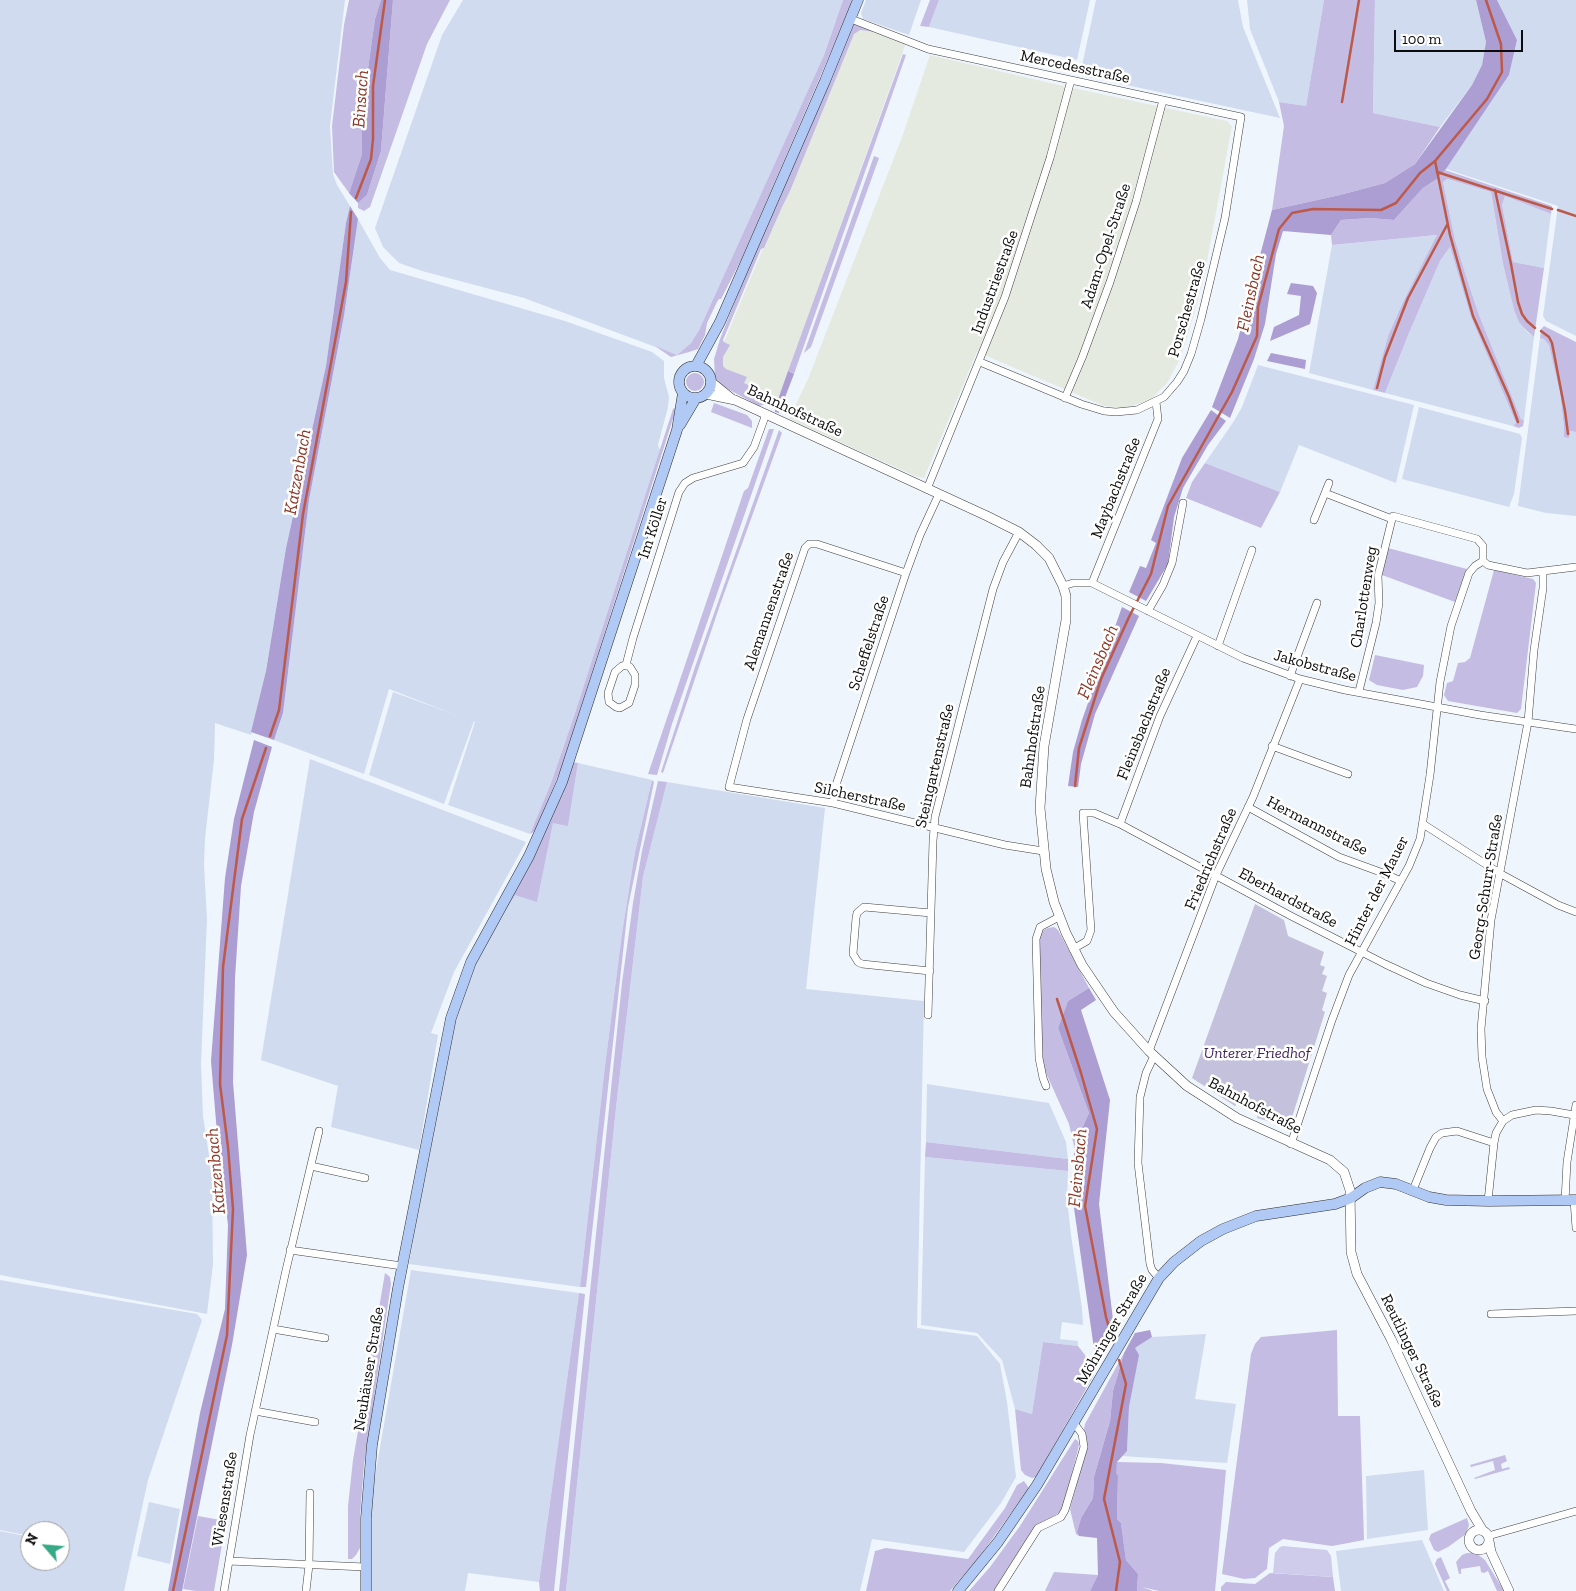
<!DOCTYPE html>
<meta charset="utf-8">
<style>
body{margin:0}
#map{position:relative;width:1576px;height:1591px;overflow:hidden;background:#eef5fd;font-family:"Zilla Slab",serif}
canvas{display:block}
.north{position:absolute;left:20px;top:1521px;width:50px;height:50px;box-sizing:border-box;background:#fff;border:1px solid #9e9e9e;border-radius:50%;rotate:297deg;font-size:14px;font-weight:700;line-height:20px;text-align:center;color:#0c0c0c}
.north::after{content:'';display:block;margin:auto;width:18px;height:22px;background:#36aa87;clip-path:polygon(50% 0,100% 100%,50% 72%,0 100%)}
.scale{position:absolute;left:1394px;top:30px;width:129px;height:22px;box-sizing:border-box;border:2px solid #0c0c0c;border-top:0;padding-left:6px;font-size:15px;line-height:18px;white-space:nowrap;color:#0c0c0c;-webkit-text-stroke:4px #fff;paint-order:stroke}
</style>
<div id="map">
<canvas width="1576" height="1591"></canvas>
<div class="north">N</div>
<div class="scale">100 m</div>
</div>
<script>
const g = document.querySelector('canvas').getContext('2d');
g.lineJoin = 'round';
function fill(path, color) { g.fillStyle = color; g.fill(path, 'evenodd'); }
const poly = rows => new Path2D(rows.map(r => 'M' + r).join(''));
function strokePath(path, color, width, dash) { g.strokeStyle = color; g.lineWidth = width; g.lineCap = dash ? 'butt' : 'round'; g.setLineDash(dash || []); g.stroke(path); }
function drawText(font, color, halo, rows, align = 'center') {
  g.font = font + ' "Zilla Slab",serif'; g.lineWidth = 5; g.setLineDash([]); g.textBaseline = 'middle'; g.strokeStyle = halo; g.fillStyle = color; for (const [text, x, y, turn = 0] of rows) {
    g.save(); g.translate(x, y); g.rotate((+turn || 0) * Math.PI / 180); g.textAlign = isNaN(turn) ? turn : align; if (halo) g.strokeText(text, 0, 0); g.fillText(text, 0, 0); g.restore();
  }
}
fill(poly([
 [859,27,906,43,775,408,766,403,763,405,719,375,724,342,854,29],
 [930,55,1059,85,1227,121,1232,126,1205,272,1193,318,1180,359,1167,383,1150,400,1125,408,1104,406,977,352,924,478,915,476,789,419,808,379,902,137]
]), '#e5eae1');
fill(poly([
 [0,0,345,0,330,126,333,174,337,185,350,206,346,223,326,366,286,548,266,671,251,735,215,723,214,760,205,838,204,865,207,919,201,1064,203,1116,212,1175,213,1264,207,1314,0,1275],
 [463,0,843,0,824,55,699,330,691,343,677,355,524,298,422,271,399,263,383,247,375,228,442,35],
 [866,0,921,0,909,35,863,19,861,13],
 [939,0,1090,0,1077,60,929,27],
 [1096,0,1238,0,1243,27,1280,118,1080,75],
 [1247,0,1324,0,1306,106,1279,102,1250,29],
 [1375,0,1476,0,1486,42,1482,65,1472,85,1440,127,1373,113],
 [1497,0,1576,0,1576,336,1546,321,1543,316,1558,206,1446,169,1509,75,1517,40],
 [1446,179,1491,192,1503,264,1514,310,1526,331,1534,337,1524,420,1521,419,1479,315,1466,276,1455,240,1443,182],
 [1505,196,1551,214,1544,268,1513,262,1502,205],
 [358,219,380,258,390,270,565,321,652,352,664,361,664,378,669,397,668,407,658,445,660,450,574,716,551,783,530,834,448,805,475,722,474,721,444,804,369,775,393,692,456,715,389,689,364,774,274,740,283,713,309,500,344,316],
 [1438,235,1403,302,1388,336,1373,390,1309,373,1332,245],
 [1450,247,1471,317,1516,423,1513,426,1385,393,1409,333,1440,261],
 [1540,338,1544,339,1549,344,1560,393,1564,427,1564,436,1570,431,1576,432,1576,516,1546,513,1518,506],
 [1258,365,1414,405,1396,483,1299,445,1280,492,1205,463,1234,421,1242,407],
 [1419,407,1520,434,1522,438,1514,494,1509,507,1402,479],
 [310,759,526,842,454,972,431,1033,438,1035,419,1150,331,1127,338,1086,261,1060],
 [578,763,652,780,635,852,622,933,605,1066,580,1287,409,1264,446,1052,456,1012,469,976,485,943,515,894,537,901,553,822,568,825],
 [667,782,825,808,806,989,924,1001,917,1328,977,1336,1000,1364,1007,1402,1016,1477,1001,1503,964,1552,872,1539,860,1591,566,1591,616,1108,643,877],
 [927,1084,1049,1103,1066,1142,1068,1159,926,1142],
 [925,1157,1068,1171,1067,1199,1071,1235,1082,1308,1083,1325,1062,1322,1060,1339,1078,1341,1078,1346,1043,1342,1032,1414,1015,1409,1002,1360,977,1333,921,1325],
 [411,1270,579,1293,539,1582,468,1573,465,1591,371,1591,369,1510],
 [0,1280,197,1314,202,1320,148,1480,124,1591,0,1591,0,1531,30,1537,30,1561,60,1561,60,1531,30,1531,30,1536,0,1530],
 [1206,1334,1195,1399,1236,1404,1227,1463,1122,1456,1127,1451,1129,1407,1137,1362,1135,1348,1152,1337],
 [1424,1470,1428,1530,1367,1539,1366,1476],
 [149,1502,180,1509,170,1564,137,1556],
 [1422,1540,1444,1591,1341,1591,1336,1551]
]), '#d1dbf0');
fill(poly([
 [349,0,381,0,375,19,361,118,362,154,349,193,334,172,332,126,344,25],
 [393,0,450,0,427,44,370,207,364,211,358,208,358,203,367,195,381,151],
 [843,0,852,0,848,12,742,258,721,299,719,299,717,302,707,323,705,335,698,349,689,352,671,357,668,355,655,346,677,355,691,343,699,330,824,55],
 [930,0,939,0,929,27,920,26],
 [1324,0,1375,0,1373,113,1440,127,1415,164,1385,183,1340,195,1272,210,1284,126,1279,102,1306,106],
 [857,22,876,32,860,30,854,34,790,191,782,207,764,248,761,249,723,340,724,342,730,345,723,357,723,366,726,369,747,377,744,383,765,392,767,398,766,403,763,405,759,406,726,388,718,382,715,377,714,359,720,339,756,249,852,26],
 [903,54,906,55,794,374,788,371],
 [874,156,879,158,811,347,804,353],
 [1445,170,1552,206,1551,214,1505,196,1502,205,1513,262,1544,268,1534,337,1526,330,1519,322,1514,310,1503,264,1491,192,1447,179,1443,182,1455,240,1466,276,1479,315,1521,419,1524,420,1523,426,1519,428,1513,426,1516,423,1471,317,1450,247,1440,261,1409,333,1385,393,1373,390,1388,336,1403,302,1437,235,1332,245,1331,235,1341,220,1370,218,1394,220,1423,188,1437,179],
 [1544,326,1576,342,1576,432,1570,431,1569,438,1564,437,1564,427,1560,393,1549,345,1544,339,1540,338,1541,329],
 '686 382a9 9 0 1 1 18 0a9 9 0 1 1-18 0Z',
 [714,403,747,415,752,421,752,428,711,412],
 [674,408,676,409,665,444,561,769,535,831,530,834,551,783,574,716,673,409],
 [769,429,774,429,672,724,657,775,648,774,744,491,748,488],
 [779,430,782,433,721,602,663,773,661,772,695,667],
 [1205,463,1280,492,1261,528,1186,498,1192,482],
 [1388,548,1467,569,1455,602,1382,575],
 [1494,570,1533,579,1536,583,1521,709,1517,713,1448,701,1444,695,1447,683,1453,681,1458,663,1465,662,1470,658],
 [1375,655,1424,665,1423,676,1417,687,1403,690,1377,685,1369,680],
 [572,762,578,763,568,826,553,823,537,902,515,895,485,943],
 [652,780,654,782,628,907,586,1287,580,1287,605,1066,622,933,635,852],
 [658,781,667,782,643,877,616,1108,566,1591,559,1591,622,983,633,903,642,851],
 [1054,927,1058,930,1089,988,1068,1001,1058,1028,1089,1113,1074,1146,1069,1124,1041,1062,1038,936,1040,932,1048,928],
 [926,1142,1068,1159,1068,1171,925,1157],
 [385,1273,390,1277,391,1284,364,1465,360,1515,360,1548,356,1555,352,1559,348,1559,348,1506,353,1460],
 [579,1293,585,1294,554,1591,540,1591,539,1582],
 [1337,1330,1338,1416,1360,1416,1364,1540,1332,1546,1283,1539,1269,1548,1267,1569,1255,1578,1244,1579,1222,1574,1251,1354,1255,1344,1261,1337],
 [1043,1342,1078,1346,1085,1355,1094,1375,1036,1477,1032,1478,1025,1475,1021,1470,1015,1409,1032,1414],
 [1124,1353,1113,1391,1110,1421,1094,1477,1093,1498,1081,1518,1077,1532,1079,1536,1076,1534,1070,1509,1087,1447,1084,1429,1085,1424],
 [1075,1439,1078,1441,1079,1445,1064,1505,1059,1513,1039,1524,995,1591,969,1591,990,1567,1020,1526],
 [1505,1455,1507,1461,1501,1464,1502,1469,1509,1467,1510,1469,1475,1479,1474,1478,1495,1470,1493,1461,1471,1467,1470,1465],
 [1117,1462,1161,1463,1226,1470,1215,1591,1159,1591,1142,1587,1153,1591,1137,1591,1138,1574,1126,1560,1121,1523,1117,1519,1118,1476,1115,1473],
 [1024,1481,1029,1488,977,1560,950,1591,866,1591,875,1551,886,1548,968,1559,1005,1508,1017,1485],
 [198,1516,226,1521,214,1591,196,1591,183,1589],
 [1467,1518,1469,1525,1466,1534,1448,1547,1438,1552,1434,1550,1429,1539,1431,1534],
 [1467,1553,1476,1553,1485,1560,1504,1591,1497,1591,1488,1571,1484,1573,1481,1572,1480,1566,1461,1569,1461,1574,1459,1574,1456,1562,1462,1555],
 [1441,1557,1450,1578,1445,1581,1450,1591,1447,1591,1435,1564,1437,1559],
 [1054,1572,1098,1575,1090,1591,1045,1591],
 [1270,1573,1333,1577,1335,1591,1221,1591,1221,1587,1226,1582,1255,1584]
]), '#c4bce3');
fill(poly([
 [381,0,393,0,381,151,367,195,358,203,349,193,362,154,361,118,375,19],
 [1476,0,1497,0,1517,40,1509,75,1446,169,1437,179,1423,188,1394,220,1370,218,1341,220,1331,235,1283,231,1276,254,1265,324,1254,359,1230,418,1212,407,1238,339,1272,210,1340,195,1385,183,1415,164,1472,85,1482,65,1486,42],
 [350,206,358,219,344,316,309,500,283,713,274,740,251,732,266,671,286,548,326,366,346,223],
 [1291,283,1313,286,1317,293,1310,324,1270,341,1274,327,1299,315,1301,296,1287,294],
 [1271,353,1306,360,1305,369,1267,361],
 [788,371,794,374,779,413,775,412,775,408],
 [1211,410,1226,421,1208,445,1183,488,1174,517,1168,564,1146,601,1129,592,1140,566,1146,568,1156,543,1151,540,1182,458],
 [1122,607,1139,616,1095,714,1081,764,1078,787,1068,786,1073,752,1082,720],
 [254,740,272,747,254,812,241,886,235,978,233,1082,247,1255,232,1345,182,1591,168,1591,200,1413,225,1309,228,1225,217,1133,211,1061,225,878,234,819],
 [1089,988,1096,1000,1081,1010,1110,1100,1099,1204,1115,1336,1105,1355,1095,1356,1074,1208,1074,1146,1089,1113,1058,1028,1068,1001],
 [1150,1330,1152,1337,1135,1348,1139,1355,1129,1407,1127,1451,1117,1462,1116,1473,1118,1476,1117,1519,1121,1523,1126,1560,1138,1574,1137,1591,1090,1591,1098,1575,1097,1538,1079,1536,1077,1532,1081,1518,1093,1498,1094,1477,1110,1421,1113,1391,1124,1353,1135,1333]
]), '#ac9dd2');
fill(poly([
 [1255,904,1284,920,1288,936,1324,952,1320,965,1325,967,1322,974,1327,976,1322,991,1327,993,1322,1010,1325,1012,1289,1127,1257,1118,1259,1110,1237,1103,1235,1106,1192,1078]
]), '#c3c1dc');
fill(poly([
 [1283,1546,1327,1550,1331,1556,1333,1577,1273,1573,1275,1553,1280,1547]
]), '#cfcceb');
strokePath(poly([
 [1342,102,1359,0],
 [1435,161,1450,235,1473,316,1509,397,1518,422],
 [1437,172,1552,209],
 [1495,190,1511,264,1518,302,1522,314,1527,321,1535,328],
 [356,198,371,159,373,139,373,86,385,0],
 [1558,210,1576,216],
 [1541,331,1549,337,1552,343,1565,411,1568,434],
 [1377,388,1385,357,1408,298,1447,225],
 [270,736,279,710,303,514,346,282,351,212],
 [1075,786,1079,748,1101,679,1129,617,1151,574,1168,506,1232,392,1257,336,1258,307,1279,229,1292,213,1313,209,1381,210,1396,203,1420,173,1435,161,1487,99,1502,72,1501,44,1486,0],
 [1057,999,1081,1073,1097,1129,1085,1206,1106,1317,1113,1341],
 [173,1591,227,1335,233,1209,228,1147,220,1084,223,967,242,819,266,748],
 [1116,1591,1120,1562,1104,1499,1126,1384,1119,1360]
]), '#bc5949', 2.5);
const minor = poly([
 [851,19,928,49,1241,117,1225,218,1201,319,1191,354,1184,371,1177,382,1164,397,1137,410,1116,412,1104,411,1081,404,980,362],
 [1065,398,1082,358,1110,282,1136,202,1163,100],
 [927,489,1005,297,1050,158,1071,80],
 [1325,493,1329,483],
 [1392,519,1393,516,1477,539,1483,546,1483,561,1488,565,1527,573,1576,567],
 [1314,520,1325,493,1392,519],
 [906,573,817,544,809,544,805,548,747,719,729,787,833,803,1005,845,1043,851],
 [1092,583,1158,419,1156,402],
 [1063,586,1073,583,1092,583,1243,658,1300,679,1345,690,1480,715,1576,729],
 [1148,611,1163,585,1172,563,1183,503],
 [1218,646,1252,550],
 [626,665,633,638,679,492,685,483,693,478,743,463,754,447,766,414],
 [626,665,630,667,635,675,635,685,629,703,620,708,616,707,609,702,608,693,615,672,622,666,626,665],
 [1290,676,1317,603],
 [1359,691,1376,623,1379,603,1378,576,1392,519],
 [1272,746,1348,774],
 [833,803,836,785,906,573,920,535,939,494],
 [1248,807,1339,857,1383,873,1401,881],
 [1120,824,1160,716,1197,636],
 [1423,824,1501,874,1558,905,1576,912],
 [1073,949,1087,941,1091,930,1083,813,1094,813,1120,824,1291,916,1385,964,1426,983,1460,995,1485,1001],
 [930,971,862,964,858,962,853,954,856,918,857,913,864,907,931,913],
 [928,1015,933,841,935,817,993,589,1003,562,1019,532],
 [1149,1051,1216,875,1253,797,1300,679],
 [1154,1056,1146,1073,1140,1097,1138,1163,1150,1264,1152,1270,1159,1278],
 [1046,1086,1043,1078,1039,1058,1036,939,1040,927,1059,917],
 [1503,1121,1496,1112,1487,1089,1482,1057,1481,1029,1491,920,1528,722,1534,650,1543,588,1543,571],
 [1291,1144,1332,1020,1349,975,1409,866,1420,839,1430,775,1440,682,1451,626,1469,573,1475,566,1483,561],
 [311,1166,365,1178],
 [1413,1190,1430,1148,1436,1137,1442,1133,1457,1131,1494,1143],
 [1574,1200,1576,1228],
 [1488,1201,1494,1143,1496,1133,1503,1121,1512,1115,1536,1110,1551,1111,1574,1115],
 [1565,1201,1567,1162,1576,1105],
 [290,1250,402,1266],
 [1491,1314,1576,1311],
 [273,1329,325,1338],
 [255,1411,315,1422],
 [1488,1536,1576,1511],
 [229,1561,365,1567],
 [224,1591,250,1435,286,1270,319,1131],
 [306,1591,309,1565,310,1493],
 [998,1591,1038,1528,1061,1517,1065,1510,1084,1447,1082,1434,1074,1423]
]);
const tertiary = poly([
 [711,382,732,399],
 [706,394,735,400,987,516,1019,532,1036,545,1049,558,1063,586,1066,596,1066,620,1044,746,1040,808,1046,869,1054,902,1066,933,1082,965,1114,1012,1149,1051,1187,1086,1237,1118,1330,1160,1344,1172,1350,1190,1351,1252,1357,1274,1391,1339,1471,1511,1483,1531],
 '1469 1540a10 10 0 1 1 20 0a10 10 0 1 1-20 0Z',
 [1489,1541,1491,1552,1509,1591]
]);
const secondary = poly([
 [696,366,720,322,825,81,858,0],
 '679 382a16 16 0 1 1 32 0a16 16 0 1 1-32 0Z',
 [680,425,696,398],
 [366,1591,366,1518,372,1445,398,1288,451,1018,471,962,529,856,562,782,677,430,683,393],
 [958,1591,998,1542,1037,1485,1159,1278,1174,1262,1201,1241,1223,1229,1256,1216,1335,1204,1351,1198,1365,1188,1380,1182,1396,1184,1429,1197,1446,1200,1488,1201,1576,1200]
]);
strokePath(minor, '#3f3f3f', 8);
strokePath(tertiary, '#3f3f3f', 10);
strokePath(secondary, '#2e2e2e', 11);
strokePath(minor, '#fff', 7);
strokePath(tertiary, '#fff', 9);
strokePath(secondary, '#b1caf5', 10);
drawText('16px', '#0c0c0c', '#fff', [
 ["Mercedesstraße",1075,67,12],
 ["Adam-Opel-Straße",1106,246,-72],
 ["Industriestraße",995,282,-70],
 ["Porschestraße",1187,309,-74],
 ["Bahnhofstraße",795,411,25],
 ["Maybachstraße",1116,488,-68],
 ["Im Köller",653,528,-72],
 ["Charlottenweg",1364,597,-81],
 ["Alemannenstraße",769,611,-71],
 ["Scheffelstraße",869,643,-72],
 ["Jakobstraße",1315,666,15],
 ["Fleinsbachstraße",1144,724,-68],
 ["Bahnhofstraße",1033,737,-82],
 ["Steingartenstraße",935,766,-77],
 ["Silcherstraße",860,797,12],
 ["Hermannstraße",1317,826,27],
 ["Friedrichstraße",1211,859,-67],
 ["Georg-Schurr-Straße",1486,887,-81],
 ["Hinter der Mauer",1377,891,-63],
 ["Eberhardstraße",1288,898,28],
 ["Bahnhofstraße",1255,1106,28],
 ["Möhringer Straße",1112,1329,-60],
 ["Reutlinger Straße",1412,1351,64],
 ["Neuhäuser Straße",369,1369,-81],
 ["Wiesenstraße",225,1499,-81]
]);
drawText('italic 16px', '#42255b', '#fff', [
 ["Unterer Friedhof",1257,1053]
]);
drawText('italic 18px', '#8e3826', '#fff', [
 ["Binsach",361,99,-86],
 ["Fleinsbach",1251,293,-78],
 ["Katzenbach",298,472,-80],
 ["Fleinsbach",1098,662,-67],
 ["Fleinsbach",1078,1168,-85],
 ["Katzenbach",216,1171,-95]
]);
</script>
